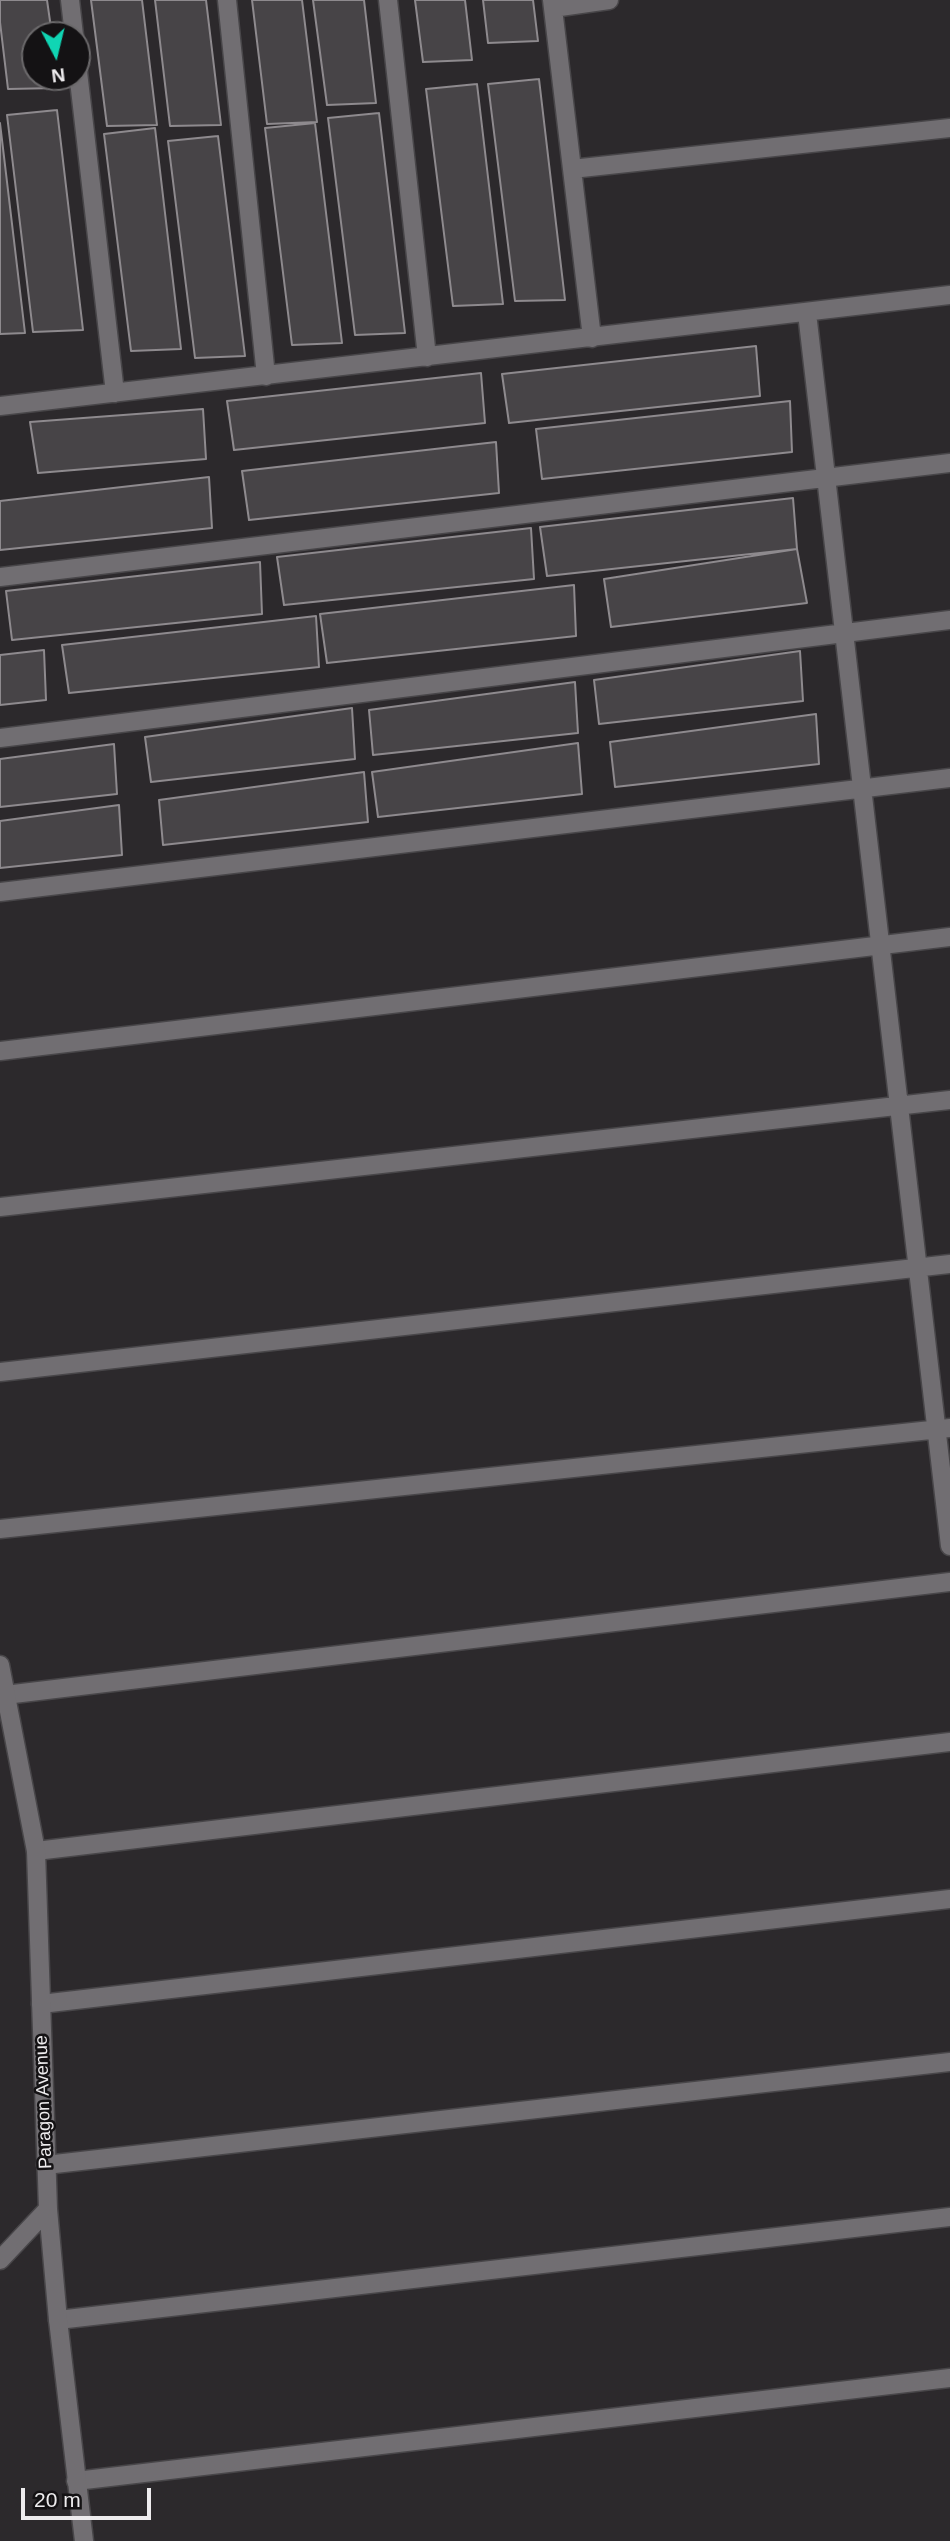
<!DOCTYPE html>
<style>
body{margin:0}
#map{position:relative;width:950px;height:2541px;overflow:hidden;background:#2c292c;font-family:Arial,sans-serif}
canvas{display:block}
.north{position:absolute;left:21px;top:21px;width:70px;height:70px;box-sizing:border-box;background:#141214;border:2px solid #6b696b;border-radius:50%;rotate:173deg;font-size:19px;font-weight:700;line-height:28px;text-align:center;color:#eeecee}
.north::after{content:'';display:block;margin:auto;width:24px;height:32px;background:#10d5b4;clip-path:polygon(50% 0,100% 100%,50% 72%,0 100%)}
.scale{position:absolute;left:21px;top:2488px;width:130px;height:32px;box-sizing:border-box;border:4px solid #eeecee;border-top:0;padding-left:9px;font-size:21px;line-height:24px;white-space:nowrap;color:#eeecee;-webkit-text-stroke:5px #141214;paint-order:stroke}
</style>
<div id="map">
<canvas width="950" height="2541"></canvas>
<div class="north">N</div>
<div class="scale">20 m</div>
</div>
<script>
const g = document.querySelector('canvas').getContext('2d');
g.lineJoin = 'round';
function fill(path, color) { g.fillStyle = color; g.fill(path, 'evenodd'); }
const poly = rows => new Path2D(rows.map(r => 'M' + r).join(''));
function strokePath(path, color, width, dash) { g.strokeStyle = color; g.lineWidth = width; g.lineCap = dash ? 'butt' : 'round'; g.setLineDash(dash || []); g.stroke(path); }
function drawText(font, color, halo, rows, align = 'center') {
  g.font = font + ' Arial,sans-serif'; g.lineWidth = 5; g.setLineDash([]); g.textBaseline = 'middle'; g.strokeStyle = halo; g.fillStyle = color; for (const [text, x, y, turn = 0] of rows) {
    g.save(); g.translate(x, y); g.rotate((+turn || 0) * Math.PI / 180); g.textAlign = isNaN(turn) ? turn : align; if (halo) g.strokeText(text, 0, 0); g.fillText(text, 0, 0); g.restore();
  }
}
const building = poly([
 [0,0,47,0,52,35,35,35,35,77,57,77,58,88,8,89,0,22,0,0],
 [91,0,142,0,157,125,107,126,91,0],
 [155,0,206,0,221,125,170,126,155,0],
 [252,0,302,0,317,122,267,124,252,0],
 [313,0,364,0,376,103,327,105,313,0],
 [415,0,465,0,472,60,423,62,415,0],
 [483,0,533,0,538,41,488,43,483,0],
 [539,79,565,300,515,301,488,84,539,79],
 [477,84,503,304,453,306,426,89,477,84],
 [57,110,83,330,33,332,7,115,57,110],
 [379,113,405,333,355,335,328,118,379,113],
 [0,123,25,333,0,334,0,123],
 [315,123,342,343,292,345,265,128,315,123],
 [155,128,181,349,131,351,104,134,155,128],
 [218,136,245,356,195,358,168,141,218,136],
 [756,346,760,396,509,423,502,374,756,346],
 [481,373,485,423,234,450,227,401,481,373],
 [790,401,792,452,542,479,536,429,790,401],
 [203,409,206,459,38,473,30,422,203,409],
 [496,442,499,493,249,520,242,471,496,442],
 [209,477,212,528,0,550,0,501,209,477],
 [793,498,797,549,547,576,540,527,793,498],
 [531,528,534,579,284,605,277,557,531,528],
 [797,549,807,603,611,627,604,579,797,549],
 [260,562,262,614,12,640,6,591,260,562],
 [574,585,576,636,327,663,320,614,574,585],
 [316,616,319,667,69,693,62,645,316,616],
 [44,650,46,700,0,705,0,655,44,650],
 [800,651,803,701,599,724,594,680,800,651],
 [575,682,578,733,373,755,369,710,575,682],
 [352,708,355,759,151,782,145,737,352,708],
 [816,714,819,764,615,787,610,742,816,714],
 [578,743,582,794,378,817,372,772,578,743],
 [114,744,117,794,0,807,0,759,114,744],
 [364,772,368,822,163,845,159,800,364,772],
 [119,805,122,855,0,868,0,821,119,805]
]);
fill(building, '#474447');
strokePath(building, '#8e8a8e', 2);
const minor = poly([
 [70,0,74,35],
 [227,0,266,376],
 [388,0,427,357],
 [552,0,592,338],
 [553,8,609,0],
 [77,63,115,393],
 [572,169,950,128],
 [807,313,950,1546],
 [0,406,950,295],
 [0,577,950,463],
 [0,738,950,620],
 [0,892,950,778],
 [0,1051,950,937],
 [0,1207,950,1100],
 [0,1372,950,1264],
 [0,1529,950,1428],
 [5,1695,950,1582],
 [36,1851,950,1742],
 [41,2004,950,1899],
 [46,2165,950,2062],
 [58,2320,950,2217],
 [76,2481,950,2378]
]);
const tertiary = poly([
 [0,1665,36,1851,48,2209,58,2320,84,2541],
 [0,2260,48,2209]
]);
strokePath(minor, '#484649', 21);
strokePath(tertiary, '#484649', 21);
strokePath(minor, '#716e72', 18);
strokePath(tertiary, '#716e72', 18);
drawText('18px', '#eeecee', '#141214', [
 ["Paragon Avenue",44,2102,-92]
]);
</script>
